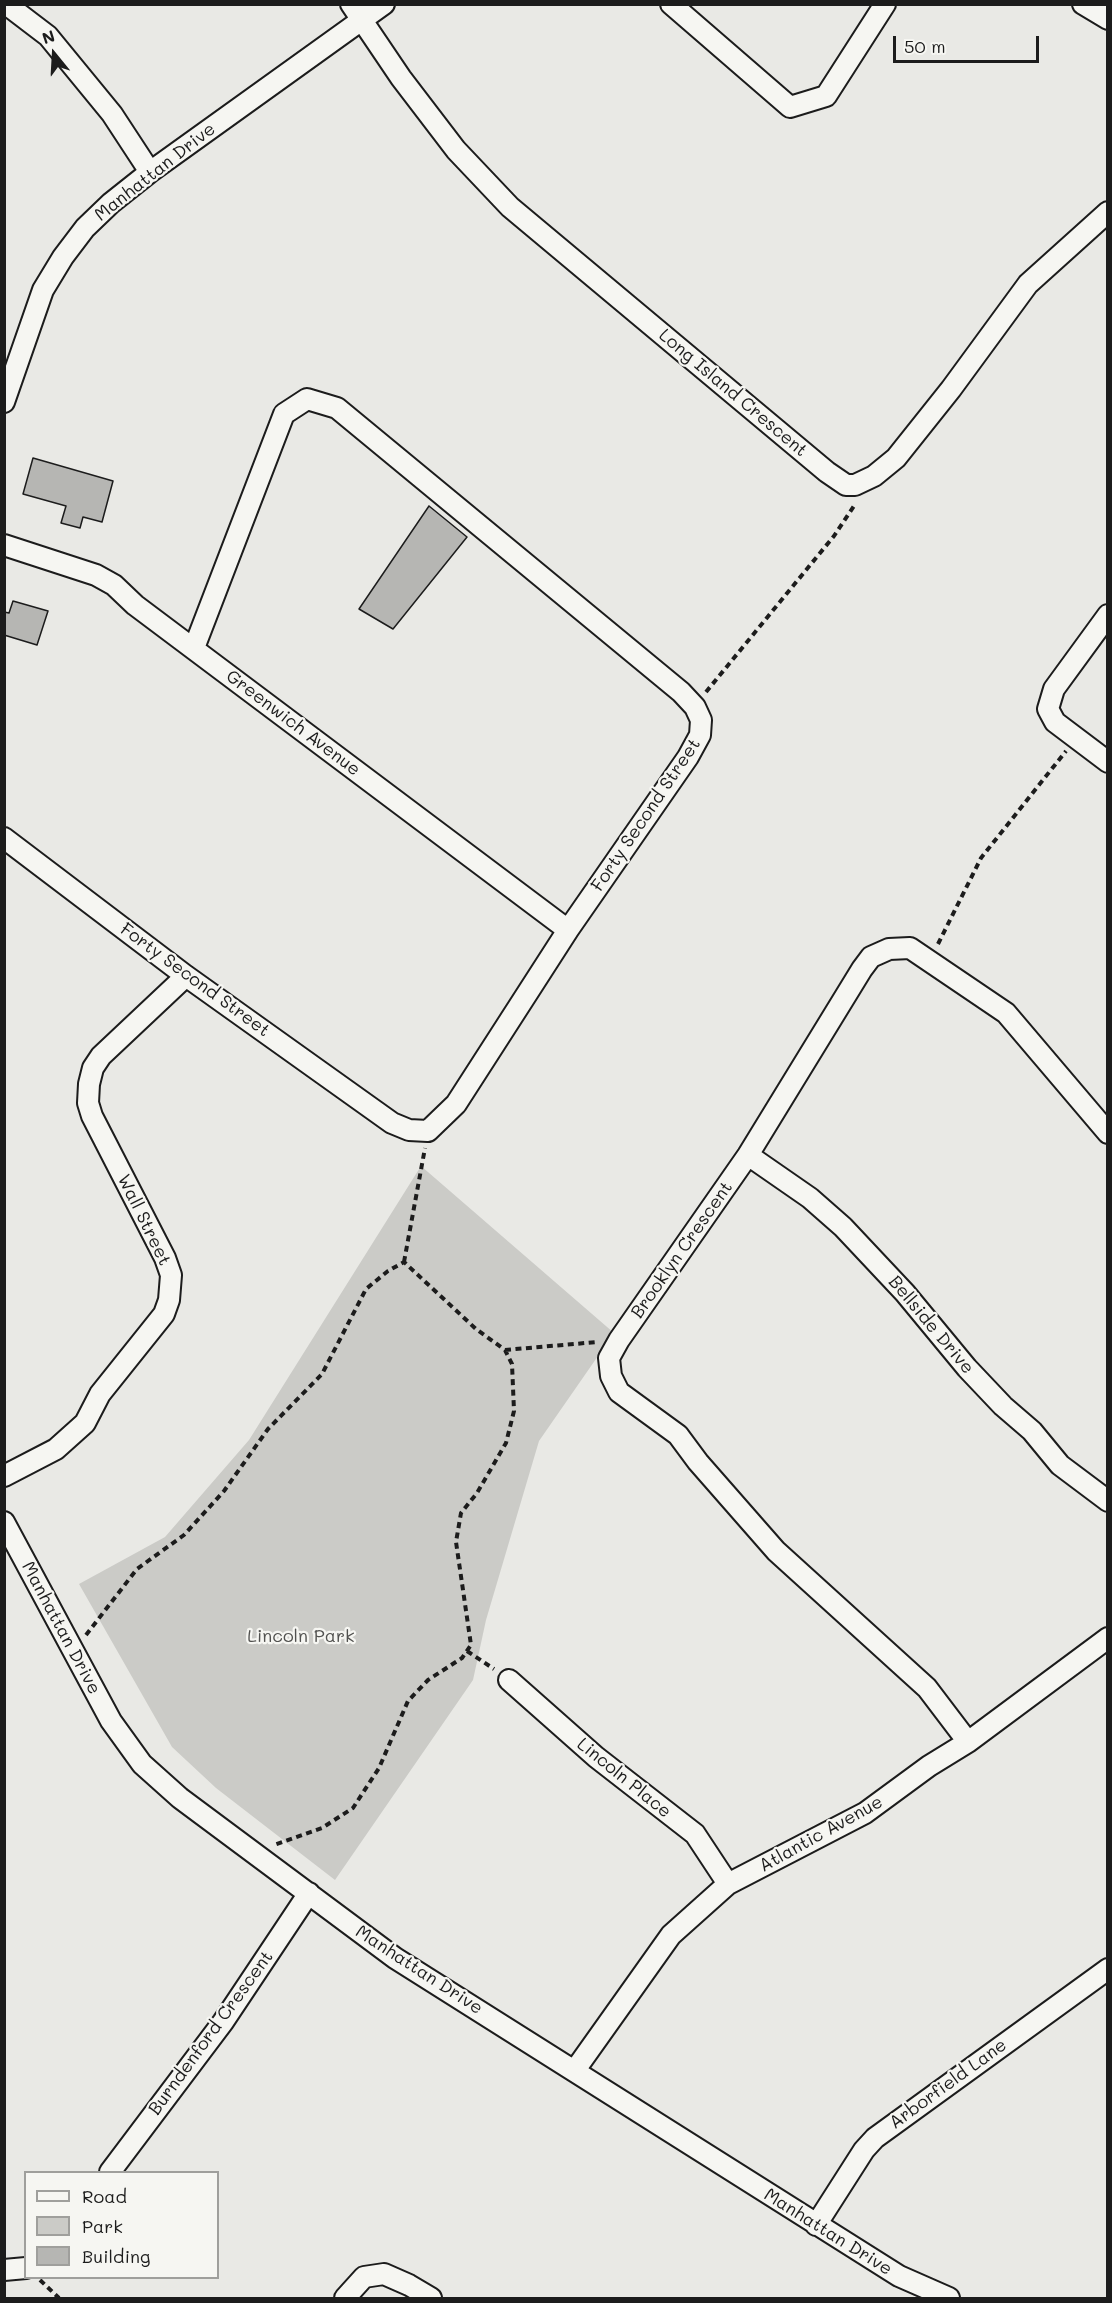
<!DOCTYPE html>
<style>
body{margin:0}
#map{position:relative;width:1112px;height:2303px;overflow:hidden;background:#e9e9e5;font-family:Mali,sans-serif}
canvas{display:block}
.frame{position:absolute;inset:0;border:6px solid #1c1c1c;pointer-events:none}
.legend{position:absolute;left:24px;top:2171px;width:195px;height:108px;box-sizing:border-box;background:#f6f6f2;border:2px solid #9f9f9c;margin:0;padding:8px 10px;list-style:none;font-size:18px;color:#1c1c1c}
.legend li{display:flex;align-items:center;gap:12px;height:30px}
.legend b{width:30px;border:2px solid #9f9f9c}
.north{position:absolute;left:24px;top:24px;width:60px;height:60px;-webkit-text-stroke:4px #f6f6f2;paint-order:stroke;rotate:342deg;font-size:16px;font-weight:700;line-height:24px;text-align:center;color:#1c1c1c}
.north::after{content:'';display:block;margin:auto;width:21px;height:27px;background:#1c1c1c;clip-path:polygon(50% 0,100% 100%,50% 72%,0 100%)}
.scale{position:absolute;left:893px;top:36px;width:146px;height:27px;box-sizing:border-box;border:3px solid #1c1c1c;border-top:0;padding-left:8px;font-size:18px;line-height:21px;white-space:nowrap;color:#1c1c1c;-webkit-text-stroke:4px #f6f6f2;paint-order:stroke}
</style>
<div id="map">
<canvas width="1112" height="2303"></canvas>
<div class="frame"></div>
<ul class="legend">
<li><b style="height:8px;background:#f6f6f2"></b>Road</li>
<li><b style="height:16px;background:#cbcbc7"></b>Park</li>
<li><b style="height:16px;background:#b6b6b3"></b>Building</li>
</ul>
<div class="north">N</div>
<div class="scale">50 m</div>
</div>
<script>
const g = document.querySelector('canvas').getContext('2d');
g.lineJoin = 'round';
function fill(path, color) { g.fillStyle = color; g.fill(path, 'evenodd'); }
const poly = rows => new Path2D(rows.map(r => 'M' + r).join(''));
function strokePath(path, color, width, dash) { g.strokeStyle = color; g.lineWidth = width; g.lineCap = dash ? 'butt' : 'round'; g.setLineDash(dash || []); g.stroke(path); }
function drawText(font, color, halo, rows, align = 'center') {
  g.font = font + ' Mali,sans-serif'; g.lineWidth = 4.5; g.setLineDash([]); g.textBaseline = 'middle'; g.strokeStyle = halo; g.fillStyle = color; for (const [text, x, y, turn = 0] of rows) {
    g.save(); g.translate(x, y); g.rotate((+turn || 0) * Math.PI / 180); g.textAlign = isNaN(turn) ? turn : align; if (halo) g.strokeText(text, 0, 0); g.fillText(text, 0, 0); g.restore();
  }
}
fill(poly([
 [421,1166,614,1333,539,1441,486,1620,473,1680,335,1880,216,1788,172,1747,79,1584,165,1537,249,1440]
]), '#cbcbc7');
const building = poly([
 [33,458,113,481,102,522,83,517,80,528,61,523,66,506,23,494,33,458],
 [429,506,467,537,393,629,359,609,429,506],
 [13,601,48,611,37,645,4,635,4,612,9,613,13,601]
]);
fill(building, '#b6b6b3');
strokePath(building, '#1c1c1c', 1.5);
const minor = poly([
 [6,4,48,36,112,114,150,172],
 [351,4,401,78,456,150,510,207,827,472,846,485,855,485,874,476,896,458,951,389,1028,284,1108,212],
 [671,4,790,107,826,96,885,4],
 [1083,4,1108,19],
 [4,402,43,290,63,257,85,228,111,203,150,172,384,4],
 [4,545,96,575,114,585,135,605,568,930],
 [1108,615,1054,689,1048,709,1055,722,1108,762],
 [4,838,186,976,392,1123,409,1130,428,1131,456,1104,568,930,688,757,700,735,701,720,695,707,681,692,337,408,307,399,284,414,194,648],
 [748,1155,810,1198,843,1227,905,1293,967,1368,1003,1406,1032,1431,1060,1465,1108,1501],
 [4,1476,56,1449,85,1423,100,1394,164,1314,169,1300,171,1275,165,1258,92,1116,88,1103,89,1084,93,1068,101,1056,186,976],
 [4,1522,111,1721,142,1764,180,1798,395,1958,899,2276,949,2298],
 [509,1680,596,1757,695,1834,728,1884],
 [968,1742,927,1688,776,1551,698,1462,678,1435,619,1392,611,1376,609,1358,619,1340,748,1155,862,969,871,957,889,949,910,948,1006,1013,1108,1133],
 [575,2070,671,1935,728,1884,865,1813,929,1766,968,1742,1108,1638],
 [110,2172,223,2022,309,1893],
 [816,2225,864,2150,875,2138,1108,1969],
 [4,2270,26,2268],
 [345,2298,364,2277,384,2274,409,2285,431,2298]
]);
strokePath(minor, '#1c1c1c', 24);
strokePath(poly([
 [706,692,834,536,856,503],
 [938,944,981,858,1066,751],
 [404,1262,425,1148],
 [505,1350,597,1342],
 [86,1635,137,1569,184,1535,224,1491,268,1429,322,1374,366,1289,388,1271,404,1262,476,1329,505,1350,512,1364,514,1411,506,1443,477,1493,461,1513,456,1542,471,1645,462,1658,428,1680,408,1701,379,1768,353,1808,322,1828,274,1845],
 [467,1651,494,1669],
 [40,2280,59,2298]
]), '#1c1c1c', 4, [6, 4.5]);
strokePath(minor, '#f6f6f2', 20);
drawText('18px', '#1c1c1c', '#f6f6f2', [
 ["Manhattan Drive",155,172,-38],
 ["Long Island Crescent",733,393,40],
 ["Greenwich Avenue",293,723,37],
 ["Forty Second Street",646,815,-56],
 ["Forty Second Street",195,980,36],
 ["Wall Street",144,1220,64],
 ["Brooklyn Crescent",682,1250,-55],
 ["Bellside Drive",931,1325,50],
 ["Manhattan Drive",61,1628,62],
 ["Lincoln Place",624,1778,39],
 ["Atlantic Avenue",821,1834,-29],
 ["Manhattan Drive",419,1970,33],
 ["Burndenford Crescent",211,2033,-54],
 ["Arborfield Lane",948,2084,-36],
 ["Manhattan Drive",828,2232,32]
]);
drawText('18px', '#51514f', '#f6f6f2', [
 ["Lincoln Park",301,1636]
]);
</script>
